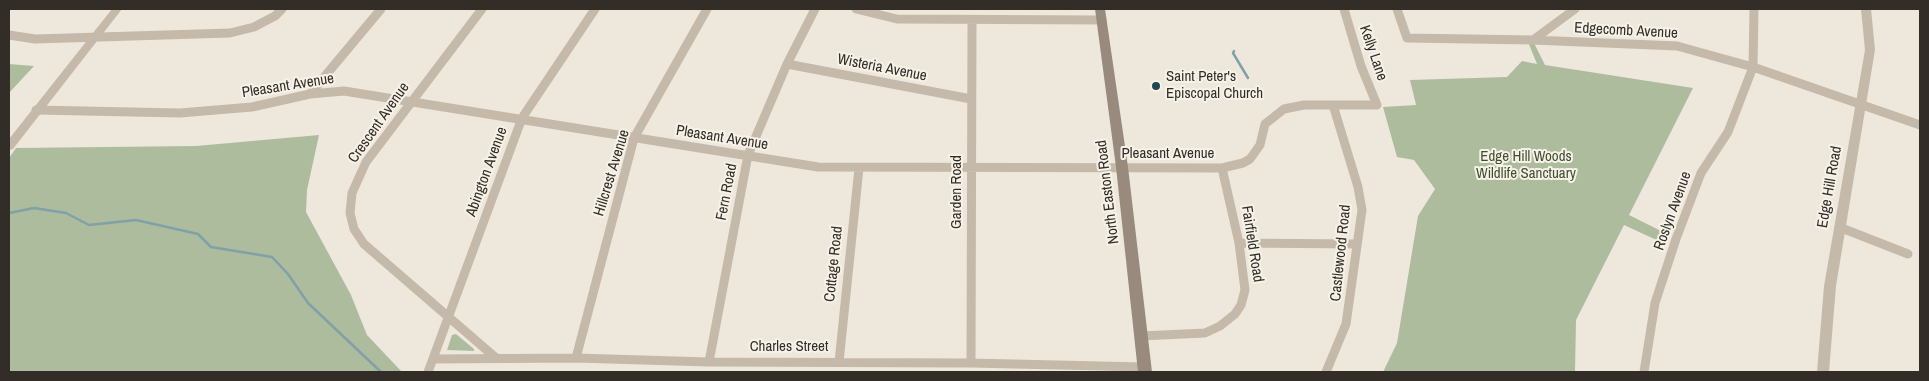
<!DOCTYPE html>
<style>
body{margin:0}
#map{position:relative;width:1929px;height:381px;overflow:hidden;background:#eee8dc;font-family:"Archivo Narrow",sans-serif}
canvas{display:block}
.frame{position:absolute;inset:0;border:10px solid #332d28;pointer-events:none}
</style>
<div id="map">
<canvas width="1929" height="381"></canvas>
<div class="frame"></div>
</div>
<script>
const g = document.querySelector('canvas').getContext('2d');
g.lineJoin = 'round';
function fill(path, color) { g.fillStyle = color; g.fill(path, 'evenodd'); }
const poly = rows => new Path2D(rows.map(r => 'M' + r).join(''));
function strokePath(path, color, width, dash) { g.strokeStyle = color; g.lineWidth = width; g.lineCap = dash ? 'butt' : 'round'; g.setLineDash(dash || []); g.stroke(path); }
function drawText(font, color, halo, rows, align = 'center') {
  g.font = font + ' "Archivo Narrow",sans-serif'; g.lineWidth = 4; g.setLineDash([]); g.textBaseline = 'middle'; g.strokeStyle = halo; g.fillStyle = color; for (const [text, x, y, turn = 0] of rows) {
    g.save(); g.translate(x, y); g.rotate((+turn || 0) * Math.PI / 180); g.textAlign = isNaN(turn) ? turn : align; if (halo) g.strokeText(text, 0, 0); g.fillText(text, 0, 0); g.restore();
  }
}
fill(poly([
 [1528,42,1534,43,1545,65,1693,88,1629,215,1667,234,1663,243,1624,225,1576,320,1575,372,1383,372,1397,343,1418,216,1435,189,1414,160,1397,157,1383,107,1416,105,1410,80,1507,77,1522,61,1537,64],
 [9,64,34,66,9,93],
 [319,135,307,190,306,212,351,295,367,335,402,372,9,372,9,158,16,148,196,146],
 [456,334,474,349,474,351,447,350,452,335]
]), '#aebc9e');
strokePath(poly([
 [1234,51,1233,53,1248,78],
 [9,213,34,208,66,213,89,225,136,220,198,234,211,247,272,257,288,274,308,303,381,372]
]), '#7fa1a8', 2.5);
strokePath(poly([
 [482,9,366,162,352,193,350,213,354,229,364,244,496,358],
 [856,9,897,19,1102,20],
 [1397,9,1407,38,1533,40,1677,46,1753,67,1920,125],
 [9,35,35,39,230,33,254,27,275,16,282,9],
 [1533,40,1575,9],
 [787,64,971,99],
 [310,94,381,9],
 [36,110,180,113,252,107,310,94,344,91,818,167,1222,168,1243,163,1250,159,1260,145,1265,124,1284,109,1304,105,1377,105,1361,66,1344,9],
 [1839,227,1908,254],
 [1239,243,1357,244],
 [1141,336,1205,333,1220,326,1235,314,1241,305,1245,290,1239,243,1222,168],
 [576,358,634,138,707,9],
 [433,359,576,358,709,362,971,363,1144,367],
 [709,362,748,155,787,64,815,9],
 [839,362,859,168],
 [971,363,972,20],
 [428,372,522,118,595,9],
 [1326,372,1346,324,1362,210,1358,187,1333,105],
 [1644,372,1655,303,1676,239,1701,173,1728,132,1753,67,1754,9]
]), '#c5baaa', 9);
fill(poly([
 [112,9,122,9,13,149,9,150,9,139,112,9],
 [1861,9,1871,9,1875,50,1836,286,1829,372,1817,372,1824,286,1865,50,1861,9]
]), '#c5baaa');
fill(poly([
 [1095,9,1105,9,1128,167,1152,372,1138,372,1116,167,1095,9]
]), '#988a7c');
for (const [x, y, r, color] of [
 [1156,86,5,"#234750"]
]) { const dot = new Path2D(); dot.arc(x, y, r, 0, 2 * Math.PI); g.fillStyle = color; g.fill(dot); strokePath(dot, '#f7f2e8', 2); }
drawText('15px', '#332d28', '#f7f2e8', [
 ["Edgecomb Avenue",1626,31,3],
 ["Kelly Lane",1373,53,71],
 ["Wisteria Avenue",882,68,11],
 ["Pleasant Avenue",288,86,-9],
 ["Crescent Avenue",379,123,-55],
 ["Pleasant Avenue",722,138,9],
 ["Pleasant Avenue",1168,154],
 ["Abington Avenue",487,172,-70],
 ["Hillcrest Avenue",612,173,-73],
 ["Edge Hill Road",1830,187,-80],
 ["Fern Road",727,192,-79],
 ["Garden Road",957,192,-90],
 ["North Easton Road",1108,192,-97],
 ["Roslyn Avenue",1673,211,-70],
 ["Fairfield Road",1252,244,81],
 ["Castlewood Road",1341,253,-84],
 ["Cottage Road",834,264,-84],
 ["Charles Street",789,347]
]);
drawText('15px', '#332d28', '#f7f2e8', [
 ["Saint Peter's",1166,77],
 ["Episcopal Church",1166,94]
], 'left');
drawText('15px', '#3f4e2f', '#f7f2e8', [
 ["Edge Hill Woods",1526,157],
 ["Wildlife Sanctuary",1526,174]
]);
</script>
